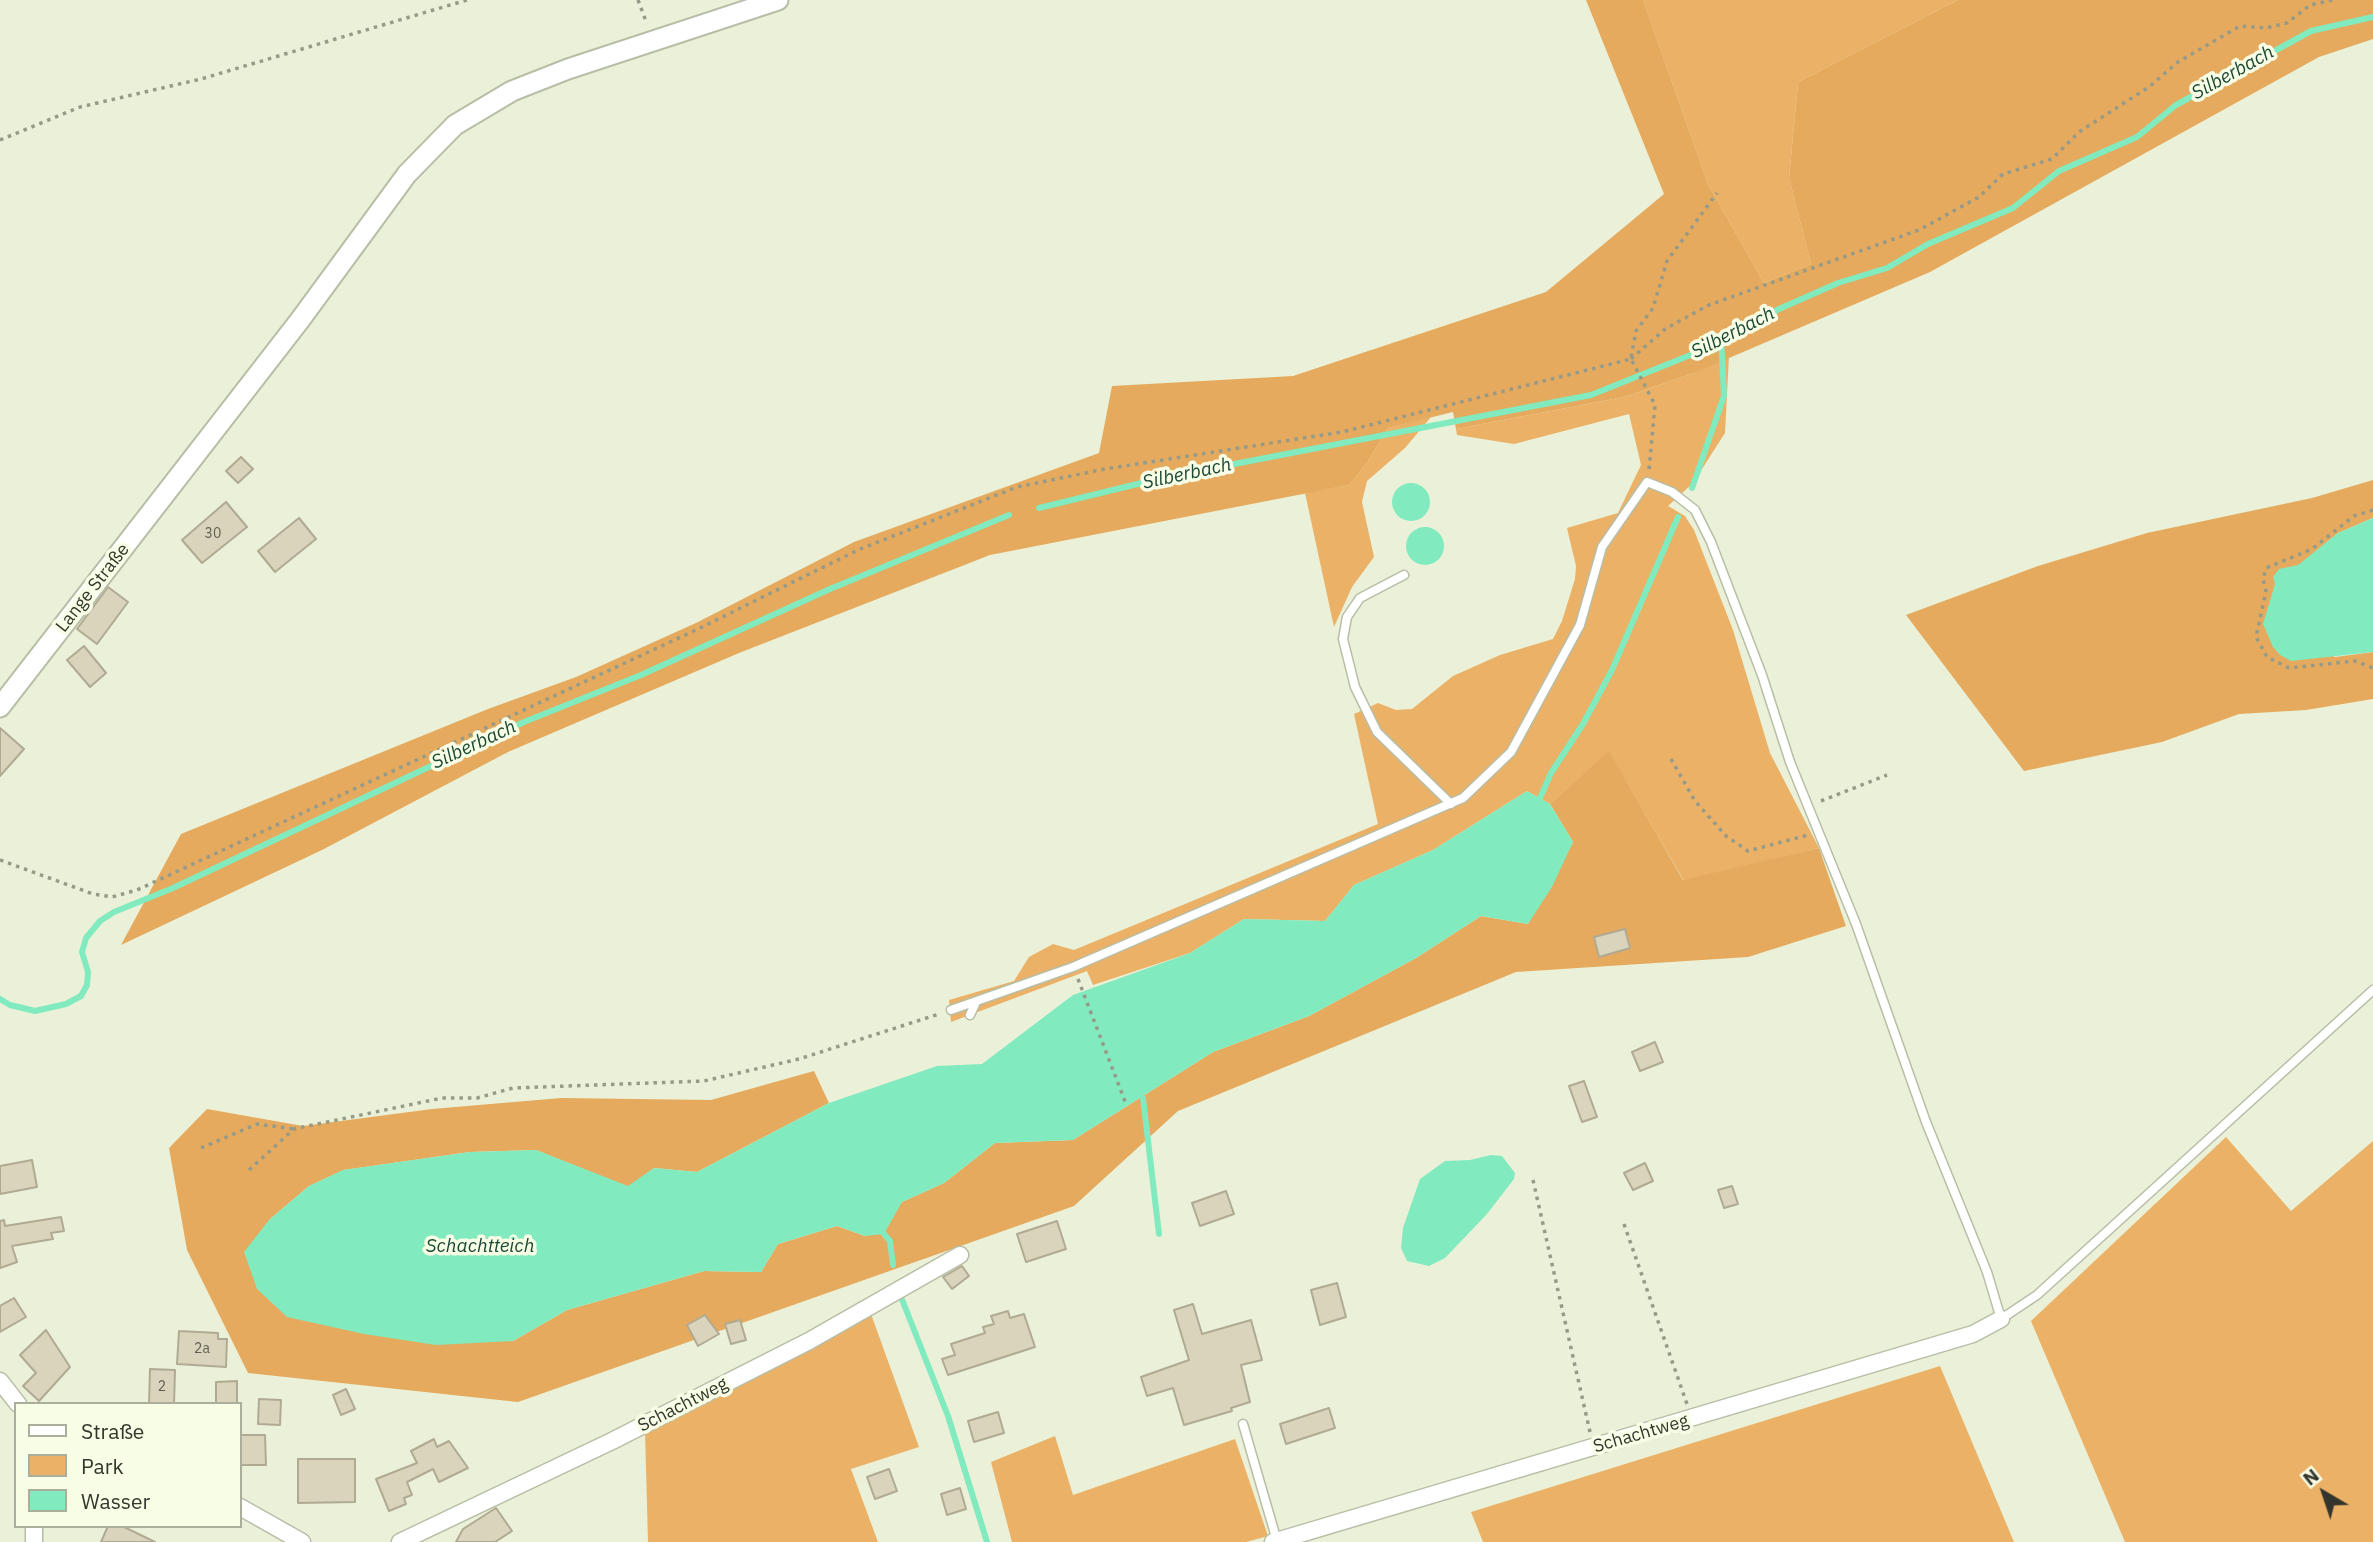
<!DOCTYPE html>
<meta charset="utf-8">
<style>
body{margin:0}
#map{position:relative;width:2373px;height:1542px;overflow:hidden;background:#eaf1d8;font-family:"IBM Plex Sans",sans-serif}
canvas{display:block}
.legend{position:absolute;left:14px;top:1402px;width:228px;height:126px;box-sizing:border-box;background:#f8fee5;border:2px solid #aaae9b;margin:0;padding:9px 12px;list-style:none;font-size:21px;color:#34362d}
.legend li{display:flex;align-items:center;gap:14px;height:35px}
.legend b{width:35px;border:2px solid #aaae9b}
.north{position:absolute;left:2289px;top:1458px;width:70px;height:70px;-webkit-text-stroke:5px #f8fee5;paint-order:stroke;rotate:321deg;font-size:19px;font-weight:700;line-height:28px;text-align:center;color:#34362d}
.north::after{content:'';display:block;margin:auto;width:24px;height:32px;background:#34362d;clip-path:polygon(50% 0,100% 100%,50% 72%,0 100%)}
</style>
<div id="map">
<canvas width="2373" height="1542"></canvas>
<ul class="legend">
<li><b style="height:9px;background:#fff"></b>Straße</li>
<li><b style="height:19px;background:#ebb166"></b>Park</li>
<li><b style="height:19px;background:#81eabf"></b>Wasser</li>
</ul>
<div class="north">N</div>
</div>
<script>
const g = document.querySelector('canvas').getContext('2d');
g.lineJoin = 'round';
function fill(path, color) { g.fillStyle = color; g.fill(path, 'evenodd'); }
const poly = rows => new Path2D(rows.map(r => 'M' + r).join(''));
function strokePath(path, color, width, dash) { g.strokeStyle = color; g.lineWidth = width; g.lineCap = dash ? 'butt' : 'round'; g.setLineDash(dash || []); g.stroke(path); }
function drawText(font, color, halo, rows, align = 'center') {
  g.font = font + ' "IBM Plex Sans",sans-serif'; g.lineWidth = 7; g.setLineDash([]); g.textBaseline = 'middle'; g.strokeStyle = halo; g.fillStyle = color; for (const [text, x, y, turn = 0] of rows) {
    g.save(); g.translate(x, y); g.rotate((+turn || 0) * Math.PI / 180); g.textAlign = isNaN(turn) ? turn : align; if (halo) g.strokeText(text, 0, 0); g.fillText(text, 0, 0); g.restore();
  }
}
fill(poly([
 [1643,0,1958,0,1798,82,1789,178,1811,264,1764,283,1708,184],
 [1729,356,1725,433,1693,483,1668,506,1685,516,1694,530,1733,630,1770,753,1819,848,1684,881,1609,752,1550,804,1527,791,1433,850,1354,885,1325,921,1244,919,1190,953,1093,985,1087,971,951,1022,949,1000,1014,981,1029,957,1053,944,1074,950,1378,824,1354,714,1378,703,1396,710,1412,709,1453,676,1500,655,1553,639,1562,621,1575,579,1576,566,1567,528,1618,513,1641,465,1629,414,1514,444,1457,435,1456,429,1624,397,1694,373],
 [1431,417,1405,448,1367,481,1362,502,1374,557,1352,587,1334,627,1305,493,1349,485,1367,463,1388,428],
 [2226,1137,2291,1211,2373,1141,2373,1542,2125,1542,2031,1321],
 [871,1314,919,1447,851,1469,878,1542,648,1542,645,1432,810,1350],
 [1940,1366,2014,1542,1483,1542,1471,1512],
 [1055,1436,1073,1495,1235,1439,1268,1536,1246,1542,1012,1542,991,1462]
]), '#ebb166');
fill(poly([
 [1586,0,1643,0,1708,184,1764,283,1811,264,1789,178,1798,82,1958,0,2373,0,2373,39,2319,57,1930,272,1694,373,1624,397,1456,429,1453,412,1388,428,1367,463,1349,485,990,555,739,653,508,752,322,850,121,945,181,834,488,709,576,677,696,623,854,542,1099,453,1112,386,1293,376,1546,292,1664,194],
 [2373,480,2373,518,2338,533,2276,584,2264,624,2335,657,2373,652,2373,699,2306,710,2239,714,2162,742,2024,771,1906,615,2038,566,2147,533,2312,498],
 [1609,751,1683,880,1819,848,1846,926,1748,957,1516,972,1178,1111,1074,1206,518,1402,248,1373,187,1250,169,1148,207,1109,303,1126,432,1109,561,1098,711,1100,814,1071,829,1103,697,1172,654,1168,628,1187,536,1150,470,1152,344,1170,309,1186,269,1220,513,1341,567,1310,704,1271,761,1272,778,1244,837,1226,865,1236,902,1202,944,1183,995,1143,1073,1140,1213,1052,1309,1016,1416,958,1481,916,1528,924,1573,842,1550,804]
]), '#e5aa5d');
fill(poly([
 '1392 502a19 19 0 1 1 38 0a19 19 0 1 1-38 0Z',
 [2373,518,2373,652,2291,661,2280,655,2273,647,2263,624,2275,584,2273,577,2279,569,2298,565,2338,533],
 '1406 546a19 19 0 1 1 38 0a19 19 0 1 1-38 0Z',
 [1527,791,1550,804,1573,842,1552,887,1528,924,1481,916,1416,958,1309,1016,1213,1052,1073,1140,995,1143,944,1183,902,1202,884,1234,865,1236,837,1226,778,1244,761,1272,704,1271,567,1310,513,1341,436,1345,364,1334,287,1317,257,1289,244,1252,269,1220,309,1186,343,1170,470,1152,536,1150,628,1186,654,1168,697,1172,829,1103,937,1066,982,1064,1073,995,1190,953,1244,919,1325,921,1354,885,1433,850],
 [1491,1155,1502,1156,1515,1173,1514,1179,1487,1214,1445,1258,1429,1266,1407,1261,1401,1248,1403,1228,1420,1179,1445,1161,1470,1160]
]), '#81eabf');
strokePath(poly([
 [1692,488,1724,396,1721,337],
 [1039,508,1162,478,1591,395,1698,352,1779,309,1838,283,1887,268,1928,244,2013,208,2059,171,2137,137,2176,105,2311,31,2373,17],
 [1540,798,1551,773,1583,724,1612,670,1678,517],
 [0,999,10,1005,35,1011,66,1004,81,996,87,985,88,972,82,952,86,938,100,921,114,912,173,888,524,722,641,675,830,589,1009,515],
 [1143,1098,1159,1234],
 [884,1234,890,1241,893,1265],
 [901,1297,948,1416,987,1542]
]), '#81eabf', 6);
const building = poly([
 [241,457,253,469,238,483,226,471,241,457],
 [226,502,247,527,202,563,182,540,226,502],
 [299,518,316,539,275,572,258,551,299,518],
 [108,587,128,602,97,644,77,629,108,587],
 [84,646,106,673,90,687,67,660,84,646],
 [0,728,24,749,0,776,0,728],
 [1625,929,1630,948,1599,957,1594,937,1625,929],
 [1655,1042,1663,1062,1640,1071,1632,1052,1655,1042],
 [1584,1081,1597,1117,1582,1122,1569,1086,1584,1081],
 [32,1160,37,1187,0,1194,0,1166,32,1160],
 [1645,1163,1653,1181,1633,1190,1624,1173,1645,1163],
 [1732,1186,1738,1204,1724,1208,1718,1190,1732,1186],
 [1226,1191,1234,1214,1200,1226,1192,1203,1226,1191],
 [61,1217,64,1231,51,1233,53,1239,12,1246,17,1262,0,1268,0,1221,4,1220,5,1226,61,1217],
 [1057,1221,1066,1249,1026,1262,1017,1234,1057,1221],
 [962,1266,969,1276,952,1289,943,1277,962,1266],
 [1337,1283,1346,1317,1320,1325,1311,1290,1337,1283],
 [14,1298,26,1317,0,1332,0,1306,14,1298],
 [1193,1304,1202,1334,1251,1320,1262,1360,1241,1365,1250,1402,1231,1408,1232,1411,1184,1425,1173,1388,1147,1396,1141,1377,1189,1360,1174,1310,1193,1304],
 [1008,1311,1010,1318,1024,1314,1035,1347,948,1375,942,1359,955,1355,951,1344,985,1333,983,1327,994,1324,991,1316,1008,1311],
 [705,1315,719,1334,698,1346,687,1325,705,1315],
 [740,1320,746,1340,731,1344,725,1324,740,1320],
 [46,1330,70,1367,39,1401,23,1386,36,1373,20,1355,46,1330],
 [179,1331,218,1333,218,1339,227,1339,226,1367,177,1364,179,1331],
 [150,1369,175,1370,174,1404,149,1404,150,1369],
 [237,1381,237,1404,216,1404,216,1382,237,1381],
 [346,1389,355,1409,341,1415,333,1395,346,1389],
 [259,1399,281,1400,280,1425,258,1424,259,1399],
 [1329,1408,1335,1428,1286,1444,1280,1424,1329,1408],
 [998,1412,1004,1433,974,1442,968,1421,998,1412],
 [240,1435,265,1435,266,1465,240,1465,240,1435],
 [434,1439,437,1447,449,1441,468,1468,439,1482,433,1469,407,1482,412,1495,404,1498,406,1504,389,1511,376,1479,417,1463,411,1451,434,1439],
 [298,1459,355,1459,355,1502,298,1503,298,1459],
 [889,1469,897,1491,875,1499,867,1477,889,1469],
 [960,1488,966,1509,947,1515,941,1494,960,1488],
 [496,1508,512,1531,495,1542,456,1542,463,1529,496,1508],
 [108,1526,122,1526,155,1542,101,1542,108,1526]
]);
fill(building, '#dad4bc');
strokePath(building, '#b0aa93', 2);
const service = poly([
 [1404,575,1360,598,1347,617,1343,639,1355,687,1377,732,1451,804],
 [951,1010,1073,967,1463,798,1511,752,1580,625,1602,547,1647,482,1672,492,1695,510,1711,542,1762,675,1790,762,1856,924,1926,1122,1987,1272,2001,1319,2037,1295,2373,990],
 [970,1015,976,1002],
 [1243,1424,1277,1541]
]);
const minor = poly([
 [0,1381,18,1404],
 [240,1507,302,1542],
 [34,1526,34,1542],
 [400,1542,612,1441,809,1341,960,1255],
 [1273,1542,1973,1334,2001,1319]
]);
const tertiary = poly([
 [0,707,300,320,407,174,455,125,512,91,568,69,778,0]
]);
strokePath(service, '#b8bea6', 11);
strokePath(minor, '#b8bea6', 19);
strokePath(tertiary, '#b8bea6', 23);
strokePath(poly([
 [638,0,647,24],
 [0,140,80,107,201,79,467,0],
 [1631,357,1636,331,1653,308,1667,261,1717,193],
 [1631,359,1665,329,1709,305,1919,230,1979,197,2003,174,2052,159,2079,132,2149,87,2178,62,2240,26,2266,28,2287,23,2310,5,2333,0],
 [2373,510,2354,516,2312,549,2266,568,2263,580,2266,591,2256,637,2267,657,2289,668,2355,661,2373,668],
 [1671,759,1695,801,1726,836,1748,851,1808,835],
 [1821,801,1887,775],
 [0,860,93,894,112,897,137,890,698,629,858,550,1017,487,1105,469,1342,432,1631,359,1655,405,1649,470],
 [1078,979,1126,1104],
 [201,1148,257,1124,294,1129],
 [249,1170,294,1129,442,1098,477,1098,513,1088,704,1081,799,1059,939,1014],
 [1533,1180,1590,1432],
 [1624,1224,1687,1404]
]), '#969b89', 3.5, [3.5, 5]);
strokePath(service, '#fff', 8);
strokePath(minor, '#fff', 16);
strokePath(tertiary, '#fff', 19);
drawText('14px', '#5e5e51', null, [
 ["30",213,534],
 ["2a",202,1349],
 ["2",162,1387]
]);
drawText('18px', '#34362d', '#f8fee5', [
 ["Lange Straße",93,588,-52],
 ["Schachtweg",683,1405,-27],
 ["Schachtweg",1641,1434,-16]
]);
drawText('italic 19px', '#1b4836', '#f8fee5', [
 ["Silberbach",2233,73,-29],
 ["Silberbach",1733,333,-27],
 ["Silberbach",1187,474,-12],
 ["Silberbach",474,745,-25],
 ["Schachtteich",480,1247]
]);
</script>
